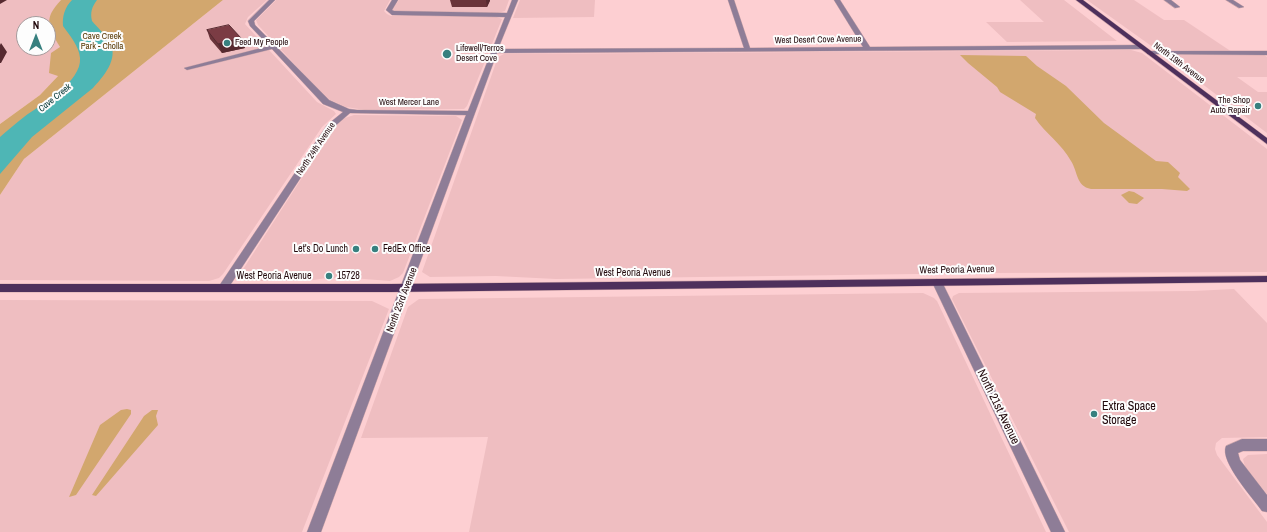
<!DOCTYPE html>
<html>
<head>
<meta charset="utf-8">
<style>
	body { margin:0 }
	#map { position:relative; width:1267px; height:532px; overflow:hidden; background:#fdcfd2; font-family:"Archivo Narrow",sans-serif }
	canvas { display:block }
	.north { position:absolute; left:16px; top:16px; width:40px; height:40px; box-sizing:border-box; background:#fdfdfd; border:1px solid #a59b9c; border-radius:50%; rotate:0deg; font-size:11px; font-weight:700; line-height:16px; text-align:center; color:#21080b }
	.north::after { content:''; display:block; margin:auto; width:14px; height:18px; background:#37807f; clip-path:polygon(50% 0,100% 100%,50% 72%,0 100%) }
</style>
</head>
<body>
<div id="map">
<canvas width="1267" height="532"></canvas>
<div class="north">N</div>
</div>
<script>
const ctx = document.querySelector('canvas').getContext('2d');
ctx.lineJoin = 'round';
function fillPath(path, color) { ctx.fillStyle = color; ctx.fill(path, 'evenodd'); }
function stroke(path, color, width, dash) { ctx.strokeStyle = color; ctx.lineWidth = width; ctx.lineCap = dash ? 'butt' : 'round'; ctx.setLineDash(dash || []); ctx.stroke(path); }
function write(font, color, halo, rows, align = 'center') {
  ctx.font = font + ' "Archivo Narrow",sans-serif'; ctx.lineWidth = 4; ctx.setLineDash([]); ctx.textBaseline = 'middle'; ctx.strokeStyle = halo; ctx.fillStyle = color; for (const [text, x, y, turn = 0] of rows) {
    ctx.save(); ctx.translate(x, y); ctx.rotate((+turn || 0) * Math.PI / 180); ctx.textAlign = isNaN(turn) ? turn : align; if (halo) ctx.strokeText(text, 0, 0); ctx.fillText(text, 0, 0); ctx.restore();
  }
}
const built = new Path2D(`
	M0 0H61L53 11 49 23V27L60 47 58 76 40 95 0 124ZM24 24H48V48H24Z
	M223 0H267L248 17 245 24 317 102 334 111 336 114 322 127 223 274 219 278 209 281 0 280V195L24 159Z
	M276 0H390L384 11 387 14 391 16H494L502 19 467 106 464 109 365 110 346 107 326 98 258 25 256 20Z
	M399 0H509L505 11 498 13 393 11 392 10Z
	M520 0H595L594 17 513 18Z
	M1020 0H1064L1117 41 1007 42 986 22H1044Z
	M1087 0H1134L1164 20H1184L1232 52 1157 50Z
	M1131 50 1142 53 1267 149V272L988 273 556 279 496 276 430 277 422 272 498 57 504 54Z
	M1263 54 1267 57V77H1237L1258 92H1267V133L1164 55Z
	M354 115 456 116 462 120 403 273 399 277 390 281 352 278H327L306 281H246L241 280 239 277 240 274 334 128 342 119Z
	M1234 289 1267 323V437L1222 438 1216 443 1215 449 1217 455 1267 522V532H1069L952 299 953 296 959 293 1194 291Z
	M923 293 934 298 937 301 1046 532H469L488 437 361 438 408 307 419 299Z
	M0 300 372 301 389 309 302 532H0Z
	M1267 454V494L1245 467 1243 459 1248 455Z`);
const green = new Path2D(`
	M61 0H223L24 159 0 195V124L40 95 58 76 49 73 51 53 60 47C48 27 43 19 61 0Z
	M960 55 1026 56 1037 66 1066 86 1104 123 1156 161 1168 162 1180 173 1178 177 1190 189 1187 191 1162 189H1091C1076 186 1078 172 1071 161 1062 144 1045 133 1035 118L1036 114 1000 92 997 87 968 63Z
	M1129 191 1134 192 1144 198 1137 204 1129 203 1121 195Z
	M127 409 131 410V414L76 495 69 497 100 425 121 410Z
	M152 410H158L156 416 158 425 96 496 92 495 144 416Z`);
const water = new Path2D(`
	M72 0H97C92 7 90 12 92 21 98 28 106 35 110 43 119 59 103 77 93 88L32 137 0 174V137C8 130 16 123 24 117 40 105 82 82 80 58 79 46 70 36 63 26 62 16 65 7 72 0Z`);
const minor = new Path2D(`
	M269 0H275L254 21 255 25 329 100 349 109 357 110 468 111 505 17 392 15 386 10 392 0H398L392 10 394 11 507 13 512 0H518L498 49 744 48 728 0H734L750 48 863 47 834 0H840L870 47 1142 45 1145 47 1142 49 497 53 321 532H307L466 115 350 113 334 127 227 290H219L218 288 219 286 327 125 343 112 323 104 272 49 187 70 184 68 269 46 250 26 248 21Z
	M1164 0H1171L1180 7 1175 8Z
	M1226 0H1233L1244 7 1239 8Z
	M1149 51H1267V55L1147 54V52Z
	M937 279 942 282 1065 532H1051L932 282Z
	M1242 439H1267V451H1243L1238 453 1240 460 1267 495V512L1262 511C1253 498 1219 461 1226 446Z`);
const major = new Path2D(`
	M1076 0H1083L1267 138V144Z
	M1267 276V282L391 292H0V284H391Z`);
const wall = new Path2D(`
	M450 0H490V1L487 7H452Z
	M207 30 241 38 245 48 222 53 210 39Z`);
const shadedWall = new Path2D(`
	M0 0H7L0 4Z
	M486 0H490L487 7Z
	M241 38 245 48 222 53 218 44Z
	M1 43 7 52 1 63H0V45Z`);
const building = new Path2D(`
	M229 25 241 38 218 44 207 30Z`);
const markers = [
	[227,43,4,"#37807f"],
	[447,54,5,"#37807f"],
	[1258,106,4,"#37807f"],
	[356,249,4,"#37807f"],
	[375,249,4,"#37807f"],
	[329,276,4,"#37807f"],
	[1094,414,4,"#37807f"]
];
const farParknames = [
	["Cave Creek",102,37],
	["Park - Cholla",102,47]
];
const farStreetnames = [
	["West Desert Cove Avenue",818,40,-1],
	["North 19th Avenue",1179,63,37],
	["West Mercer Lane",409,103],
	["North 24th Avenue",316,149,-56]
];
const farPoinames = [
	["Feed My People",235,43],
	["Lifewell/Terros",456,49],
	["Desert Cove",456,59],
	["The Shop",1250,101,"right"],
	["Auto Repair",1250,111,"right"]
];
const farWaternames = [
	["Cave Creek",55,98,-39]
];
const poiNames = [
	["Let's Do Lunch",348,249,"right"],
	["FedEx Office",383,249],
	["15728",337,276]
];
const streetNames = [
	["West Peoria Avenue",957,270,-1],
	["West Peoria Avenue",633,273],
	["West Peoria Avenue",274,276],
	["North 23rd Avenue",402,300,-69]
];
const nearStreetnames = [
	["North 21st Avenue",998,407,64]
];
const nearPoinames = [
	["Extra Space",1102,407],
	["Storage",1102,421]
];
fillPath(built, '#efbec1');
fillPath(green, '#d2a76e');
fillPath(water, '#4eb6b5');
stroke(minor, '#d5abae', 1);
stroke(major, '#d5abae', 1);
fillPath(minor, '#8e7d97');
fillPath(major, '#4e305c');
fillPath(wall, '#6a343a');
fillPath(shadedWall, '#562a30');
fillPath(building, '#7b3c44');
stroke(building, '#562a30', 1);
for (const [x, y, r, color] of markers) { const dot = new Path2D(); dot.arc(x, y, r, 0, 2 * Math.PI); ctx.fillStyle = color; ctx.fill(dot); stroke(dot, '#fdfdfd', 1.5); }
write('9px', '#573804', '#fdfdfd', farParknames);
write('9px', '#21080b', '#fdfdfd', farStreetnames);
write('9px', '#21080b', '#fdfdfd', farPoinames, 'left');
write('italic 9px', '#003433', '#fdfdfd', farWaternames);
write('10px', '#21080b', '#fdfdfd', poiNames, 'left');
write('10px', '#21080b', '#fdfdfd', streetNames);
write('12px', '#21080b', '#fdfdfd', nearStreetnames);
write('12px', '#21080b', '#fdfdfd', nearPoinames, 'left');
</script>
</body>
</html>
